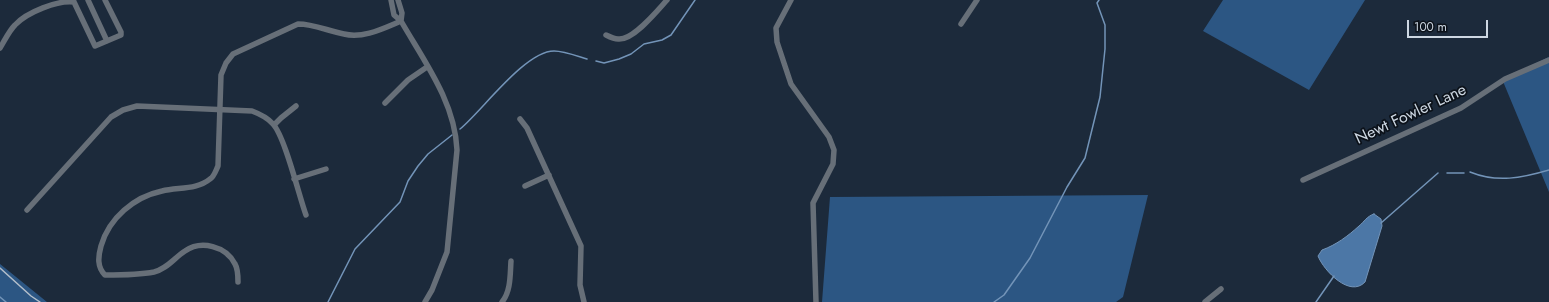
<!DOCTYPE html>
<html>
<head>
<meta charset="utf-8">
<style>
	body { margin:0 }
	#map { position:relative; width:1549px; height:302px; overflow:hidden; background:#1c2a3b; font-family:Jost,sans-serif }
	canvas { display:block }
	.scale { position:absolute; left:1407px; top:20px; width:81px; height:18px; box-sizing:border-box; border:2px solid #cdd7e2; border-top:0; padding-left:5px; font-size:12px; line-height:14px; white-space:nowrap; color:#cdd7e2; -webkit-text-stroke:3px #0c121a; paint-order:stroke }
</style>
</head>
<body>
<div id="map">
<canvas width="1549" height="302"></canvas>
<div class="scale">100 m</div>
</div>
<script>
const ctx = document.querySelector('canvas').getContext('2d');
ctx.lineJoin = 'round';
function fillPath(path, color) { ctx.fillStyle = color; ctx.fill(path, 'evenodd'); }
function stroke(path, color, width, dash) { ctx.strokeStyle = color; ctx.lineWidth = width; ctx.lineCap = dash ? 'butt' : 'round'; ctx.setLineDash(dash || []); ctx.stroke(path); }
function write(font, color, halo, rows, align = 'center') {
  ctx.font = font + ' Jost,sans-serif'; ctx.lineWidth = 3.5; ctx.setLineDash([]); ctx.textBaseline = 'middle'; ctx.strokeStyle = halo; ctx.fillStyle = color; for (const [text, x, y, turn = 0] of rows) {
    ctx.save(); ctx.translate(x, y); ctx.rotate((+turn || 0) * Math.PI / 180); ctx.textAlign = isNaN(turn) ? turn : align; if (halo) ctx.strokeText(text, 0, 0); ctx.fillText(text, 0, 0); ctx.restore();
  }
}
const forest = new Path2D(`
	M1223 0H1365L1309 90 1203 31Z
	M1549 57V192L1502 79Z
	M1148 195 1123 297 1116 302H822L830 197Z
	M0 264 47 302H0Z`);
const water = new Path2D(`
	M1374 214 1381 219 1382 226 1365 282C1350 298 1324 271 1318 256L1322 250C1336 245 1348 236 1359 226 1364 222 1367 216 1374 214Z`);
const stream = new Path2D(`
	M596 61 604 63 619 59 631 54 644 44 662 40 671 35 695 0
	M460 129C482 111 525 51 554 51 564 51 577 56 587 59
	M1470 172C1497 183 1522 178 1549 170
	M1447 173H1464
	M1381 223 1438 173
	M0 297 6 302
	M328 302 355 249 400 202 408 181 418 166 428 154 452 135
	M994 302 1004 295 1030 258 1067 187 1085 158 1100 97 1105 49V25L1097 3 1099 0
	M1316 302 1334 276`);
const minor = new Path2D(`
	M88 0 107 41
	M391 0 394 15 401 21C424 61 455 102 457 150L447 252 432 290 425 302
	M398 0 402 13 401 21
	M791 0 776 28 777 42 791 84 829 137 834 150 833 164 813 203 816 302
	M74 2 95 46 121 35V32L105 0
	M961 24 977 0
	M606 35C610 37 615 39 618 39 633 41 658 10 667 0
	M0 48C5 40 9 31 15 25 27 12 58 0 74 2
	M385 103 408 80 427 67
	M520 119 527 128 581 246 580 285 584 302
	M274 125 281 118 296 106
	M294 179 326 169
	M1303 180 1461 108 1505 79 1549 60
	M525 186 549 175
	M27 210 111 117 123 110 137 106 252 111C260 114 267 117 273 124 285 137 299 196 306 215
	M238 282C238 276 238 269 235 264 226 246 201 240 185 251 174 258 167 269 154 272 139 275 120 275 105 275 97 267 98 257 101 246 109 218 134 197 162 191 178 187 197 190 210 179 214 177 216 170 218 166L221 75 226 63 233 54 298 24C314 24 328 31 344 34 363 39 384 28 401 21
	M502 302C511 291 510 275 511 261
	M1205 302 1221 289`);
const rail = new Path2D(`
	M0 268 31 296 40 302`);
const streetNames = [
	["Newt Fowler Lane",1411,115,-25]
];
fillPath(forest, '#2c5683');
fillPath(water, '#4c77a6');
stroke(water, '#7394b8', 1);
stroke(stream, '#7394b8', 1.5);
stroke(minor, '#676f78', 5.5);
stroke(rail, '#b3beca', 1.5);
write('16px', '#cdd7e2', '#0c121a', streetNames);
</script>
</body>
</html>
